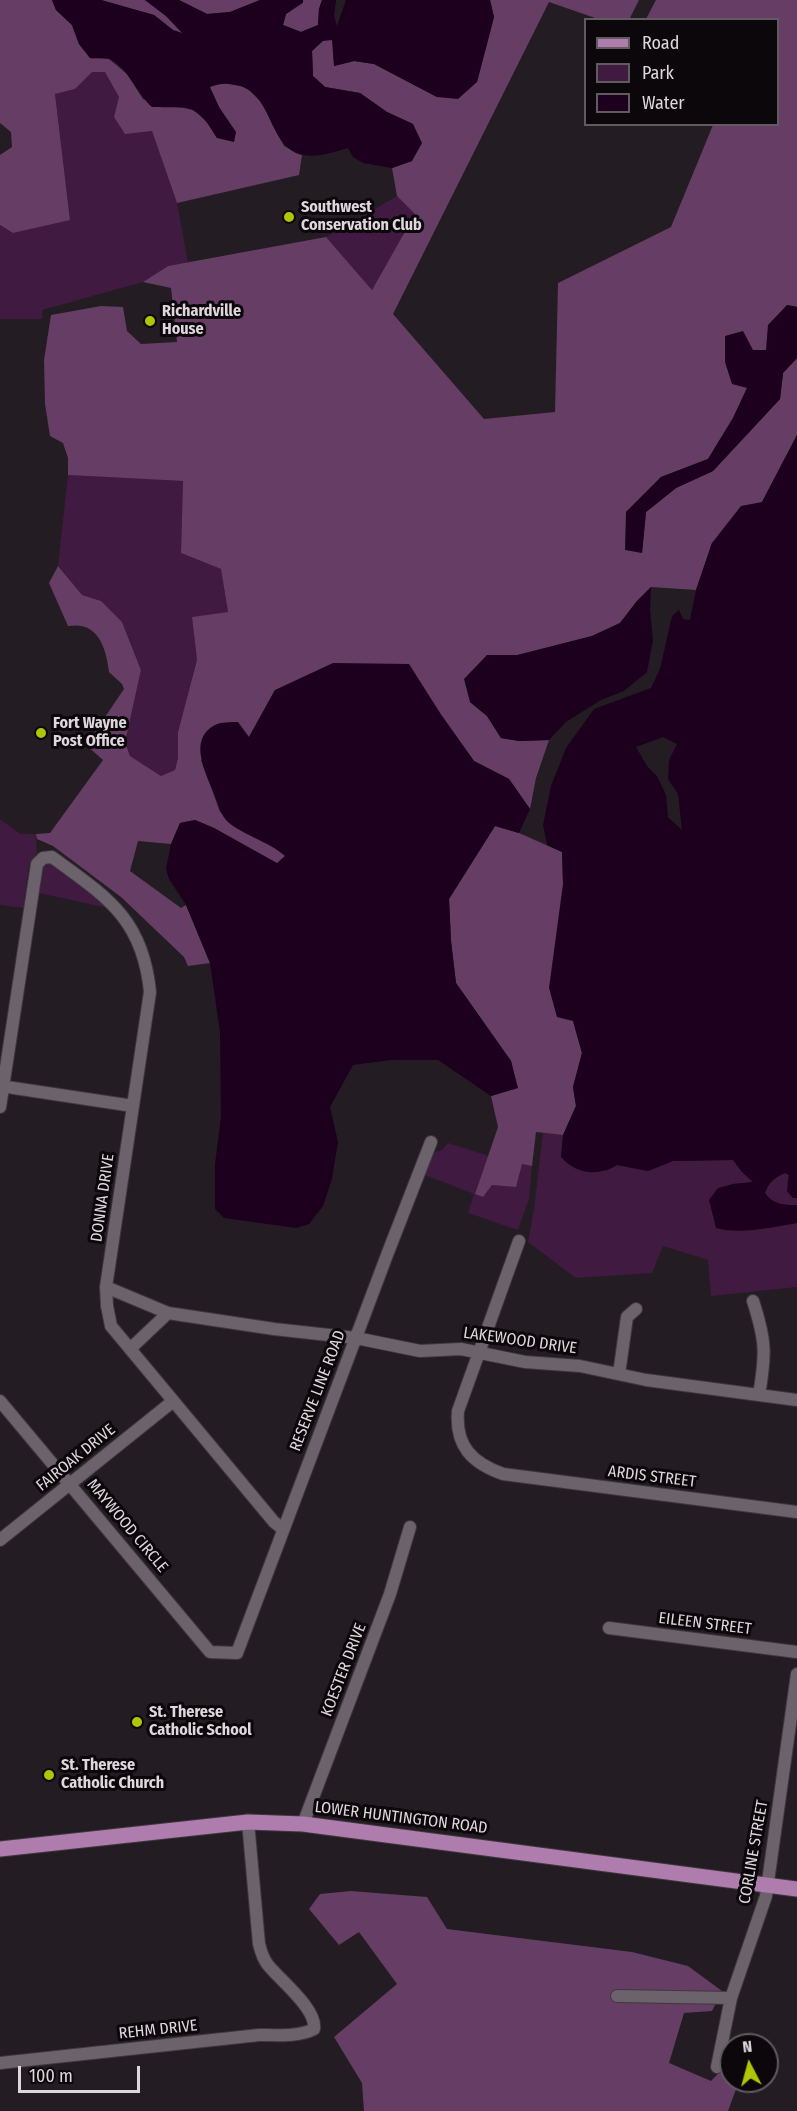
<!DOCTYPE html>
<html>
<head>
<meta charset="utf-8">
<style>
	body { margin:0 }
	#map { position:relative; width:797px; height:2111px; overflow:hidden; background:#241c23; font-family:"Fira Sans Condensed",sans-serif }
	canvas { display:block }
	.legend { position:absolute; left:584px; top:18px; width:195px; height:108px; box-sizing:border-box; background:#0b070b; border:2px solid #5f5b5f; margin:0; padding:8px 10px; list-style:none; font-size:18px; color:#ded8dd }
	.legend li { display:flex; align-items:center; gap:12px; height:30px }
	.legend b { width:30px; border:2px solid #5f5b5f }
	.north { position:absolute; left:719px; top:2033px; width:60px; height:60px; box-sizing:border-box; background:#0b070b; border:2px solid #5f5b5f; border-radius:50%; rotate:354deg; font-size:16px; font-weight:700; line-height:24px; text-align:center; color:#ded8dd }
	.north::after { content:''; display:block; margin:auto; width:21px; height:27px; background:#b0c503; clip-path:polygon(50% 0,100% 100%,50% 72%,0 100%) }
	.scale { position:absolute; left:18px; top:2066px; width:122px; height:27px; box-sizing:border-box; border:3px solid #ded8dd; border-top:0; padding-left:8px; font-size:18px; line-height:21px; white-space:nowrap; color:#ded8dd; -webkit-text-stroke:4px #0b070b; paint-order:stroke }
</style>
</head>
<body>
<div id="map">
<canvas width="797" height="2111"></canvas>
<ul class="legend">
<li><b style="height:8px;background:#af7cae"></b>Road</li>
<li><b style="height:16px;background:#401a40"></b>Park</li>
<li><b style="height:16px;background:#1c001d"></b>Water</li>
</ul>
<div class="north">N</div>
<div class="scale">100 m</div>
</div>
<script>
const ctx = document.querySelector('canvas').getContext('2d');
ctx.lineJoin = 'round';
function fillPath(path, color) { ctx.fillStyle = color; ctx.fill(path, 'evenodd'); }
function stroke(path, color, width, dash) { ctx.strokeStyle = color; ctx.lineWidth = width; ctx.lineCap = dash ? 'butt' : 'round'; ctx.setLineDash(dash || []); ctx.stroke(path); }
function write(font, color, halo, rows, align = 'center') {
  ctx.font = font + ' "Fira Sans Condensed",sans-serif'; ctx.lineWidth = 6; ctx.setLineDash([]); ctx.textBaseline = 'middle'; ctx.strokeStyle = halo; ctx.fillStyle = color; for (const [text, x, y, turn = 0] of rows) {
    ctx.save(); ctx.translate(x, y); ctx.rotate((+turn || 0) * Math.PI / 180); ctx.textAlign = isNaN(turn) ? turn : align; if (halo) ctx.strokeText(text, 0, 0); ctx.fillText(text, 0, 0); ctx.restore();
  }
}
const green = new Path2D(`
	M92 72H106L119 97 114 117 152 131 177 203 188 263 168 266 143 282 42 310V319H0V225L13 233 70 219 55 94 75 89Z
	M397 196 416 214 372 290 326 237Z
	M68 475 183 481 181 553 221 569 228 613 192 617 197 660 178 732V758L175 770 161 776 130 756 125 742 141 669 122 622 101 601 82 595 58 566Z
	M0 819 20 834H36L37 853 29 866 23 908 0 905Z
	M52 863 106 904 108 908 39 893C40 881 38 864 52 863Z
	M543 1133 563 1135 561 1157 607 1171 617 1165 648 1171 673 1161 733 1160 742 1172 753 1182 733 1184 723 1230 761 1229 797 1223V1287L711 1296 708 1260 663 1246 652 1273 576 1278 528 1242 534 1209Z
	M448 1143 489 1156 475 1194 483 1197 492 1185 522 1163 532 1166 529 1199 518 1230 468 1213 474 1194 425 1175 433 1153 442 1150Z
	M785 1173 789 1175 787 1182 793 1198H797V1205C784 1205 773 1205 765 1193 768 1183 775 1177 785 1173Z`);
const forest = new Path2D(`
	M0 0H52L56 10 72 25 79 44 90 58 109 59 127 74 143 99 172 107H190L207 122 217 138 219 107 209 87 223 83 246 87 263 104 284 146 302 155 299 175 177 203 152 131 125 134 114 117 119 97 105 72H92L75 89 55 94 70 220 13 233 0 225V155L12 147 11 132 0 123Z
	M101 0H145L166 16 184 34 173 30 154 15Z
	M179 0H260L230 12 207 14Z
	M303 0H322L319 9 318 25 301 32 283 25 286 14 303 3Z
	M490 0H639L629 20 598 19 549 2 393 314 484 419 555 412 558 283 671 227 713 125 778 124V20L646 19 656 0H797V307L787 305 766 350H753L747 388 733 418 708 459 661 477 626 512 642 553 646 512 676 488 713 471 780 399 783 373 797 358V435L762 502 712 543 696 590 651 587 637 601 620 623 592 636 517 655H488L470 702 487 716 501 738 519 741 549 740 536 778 530 809 509 779 474 761 442 716 275 690 249 737 201 760 220 812 286 855 277 864 214 828 195 820 180 823 171 844 138 841 130 871 181 908 186 905 210 963 188 966 184 957 121 897 53 846 37 839 36 834 50 833 103 760 86 745 124 689 122 684 109 672C106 647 98 621 68 626L49 583 58 566 82 595 101 601 122 622 141 670 125 742 130 756 161 776 175 770 178 758V732L197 660 192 617 228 612 221 569 181 553 183 481 68 475V458L63 443 50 436 45 404 44 360 51 315 101 306 123 307 127 331 141 344 177 342 171 288 143 282 168 266 326 237 372 290 415 214 397 196 392 168 412 161 413 124 387 112 360 93 325 87 313 76 312 51 323 40 333 39 334 66 354 61 374 64 437 97 477 82 494 17Z
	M495 826 519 833 562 852 563 884 573 1021 582 1053 573 1087 576 1106 563 1135 536 1132 532 1166 522 1164 516 1187 492 1185 483 1197 475 1194 498 1127 491 1096 517 1088 511 1061 456 983 451 941 449 899Z
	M351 1891 427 1897 447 1929 632 1952 688 1966 722 1991 712 2011 684 2013 669 2063 711 2081 731 2060V2081H739L728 2111H364L362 2083 334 2037 397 1984 359 1932 339 1945 309 1909 320 1894Z`);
const water = new Path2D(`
	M52 0H101L154 15 173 30 182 33 166 16 145 0H179L207 14 230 12 260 0H303V2L286 14 283 25 301 32 318 25 319 9 322 0H336L334 16 337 26 346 0H490L494 17 477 82 458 99 437 97 374 64 354 61 334 66 332 40 323 41 312 51 313 76 325 87 360 93 387 112 413 124 422 143 412 161 392 168 363 163 353 157 348 148C334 152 318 158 303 155 267 148 274 92 236 85 226 83 220 83 210 87L219 107 236 132 234 142 217 138C196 102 190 108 152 107 137 94 128 67 109 59 104 57 95 59 90 58L79 44 72 25 56 10Z
	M787 305 797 307V358L783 373 780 399 713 471 676 488 646 512 642 553 625 550 626 512 661 477 708 459 733 418 747 388 732 384 725 362V336L743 331 753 350H766L768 325Z
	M797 435V1198H793L787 1191 789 1175 785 1173C775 1177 768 1183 765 1193 773 1205 784 1205 797 1205V1223C772 1227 741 1235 716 1228L709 1200 718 1188 733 1184 753 1182 742 1172 733 1160 673 1161 648 1171 617 1165C597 1177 576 1174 561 1157L563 1135 576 1106 573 1087 582 1053 573 1021 557 1017 549 988 563 884 562 852 547 845 543 825 551 786 566 748 594 709 651 688 660 669 672 616 679 610 683 619 690 620 696 590 712 543 741 506 762 502ZM663 737 677 744 669 760 668 779 678 794 682 830 668 817 666 795 657 776 647 766 636 747Z
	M651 587 650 610 653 640 647 672 624 691 601 700 566 722 549 740 519 741 501 738 487 716 470 702 464 679 487 655H518L592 636 620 623 637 601Z
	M333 663 409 664 442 716 474 761 509 779 530 809 519 833 495 826 449 899 451 941 456 983 511 1061 518 1088 491 1096 438 1060H391L353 1065 330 1107 338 1142 332 1179 323 1206 309 1224 296 1228 224 1218 215 1209V1164L221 1117 220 1032 210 963 186 905 169 879 166 869 171 844 180 823 195 820 214 828 277 863 285 856C270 842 238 833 226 820 219 812 218 801 213 791 205 771 188 739 215 725 220 722 231 722 238 722L249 737 275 690Z`);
const minor = new Path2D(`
	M0 1086 133 1106
	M0 1107 37 864 43 858 52 857C107 897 143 919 150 992L106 1287 107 1306 111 1326 274 1522 283 1529
	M519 1241 458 1411C455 1446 472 1463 503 1474L797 1512
	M106 1287 168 1313 274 1329 356 1338 420 1351 461 1349 525 1362 580 1366 646 1380 797 1400
	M753 1301C766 1341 766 1354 759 1395
	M130 1349 168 1313
	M619 1374 627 1317 636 1309
	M0 1401 210 1652 237 1653 387 1255 431 1142
	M0 1540 172 1402
	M609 1628 797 1652
	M303 1824 390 1594 410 1527
	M617 1996 731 1998
	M0 2063 259 2035C276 2035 299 2037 314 2029 317 2009 281 1981 268 1965 263 1959 261 1952 259 1944L248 1822
	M717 2067 731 1998 766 1896 797 1674`);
const major = new Path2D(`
	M0 1849 248 1822 303 1824 797 1889`);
const markers = [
	[289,217,6,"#b0c503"],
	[150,321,6,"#b0c503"],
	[41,733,6,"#b0c503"],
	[137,1722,6,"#b0c503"],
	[49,1775,6,"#b0c503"]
];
const poiNames = [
	["Southwest",301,208],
	["Conservation Club",301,226],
	["Richardville",162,312],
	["House",162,330],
	["Fort Wayne",53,724],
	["Post Office",53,742],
	["St. Therese",149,1713],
	["Catholic School",149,1731],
	["St. Therese",61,1766],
	["Catholic Church",61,1784]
];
const streetNames = [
	["DONNA DRIVE",103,1198,-82],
	["LAKEWOOD DRIVE",520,1341,8],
	["RESERVE LINE ROAD",318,1391,-69],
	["FAIROAK DRIVE",76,1458,-39],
	["ARDIS STREET",652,1477,7],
	["MAYWOOD CIRCLE",127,1526,50],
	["EILEEN STREET",705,1624,7],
	["KOESTER DRIVE",344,1670,-69],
	["LOWER HUNTINGTON ROAD",401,1818,7],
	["CORLINE STREET",754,1852,-80],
	["REHM DRIVE",158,2030,-6]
];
fillPath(green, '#401a40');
fillPath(forest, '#653d65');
fillPath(water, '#1c001d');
stroke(minor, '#3f383f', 14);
stroke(major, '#3f383f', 17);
stroke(minor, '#6c626c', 12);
stroke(major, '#af7cae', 15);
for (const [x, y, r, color] of markers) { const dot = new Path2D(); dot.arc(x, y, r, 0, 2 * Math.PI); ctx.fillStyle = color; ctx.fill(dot); stroke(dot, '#0b070b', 2); }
write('bold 16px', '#ded8dd', '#0b070b', poiNames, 'left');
write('16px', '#ded8dd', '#0b070b', streetNames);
</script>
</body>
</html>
